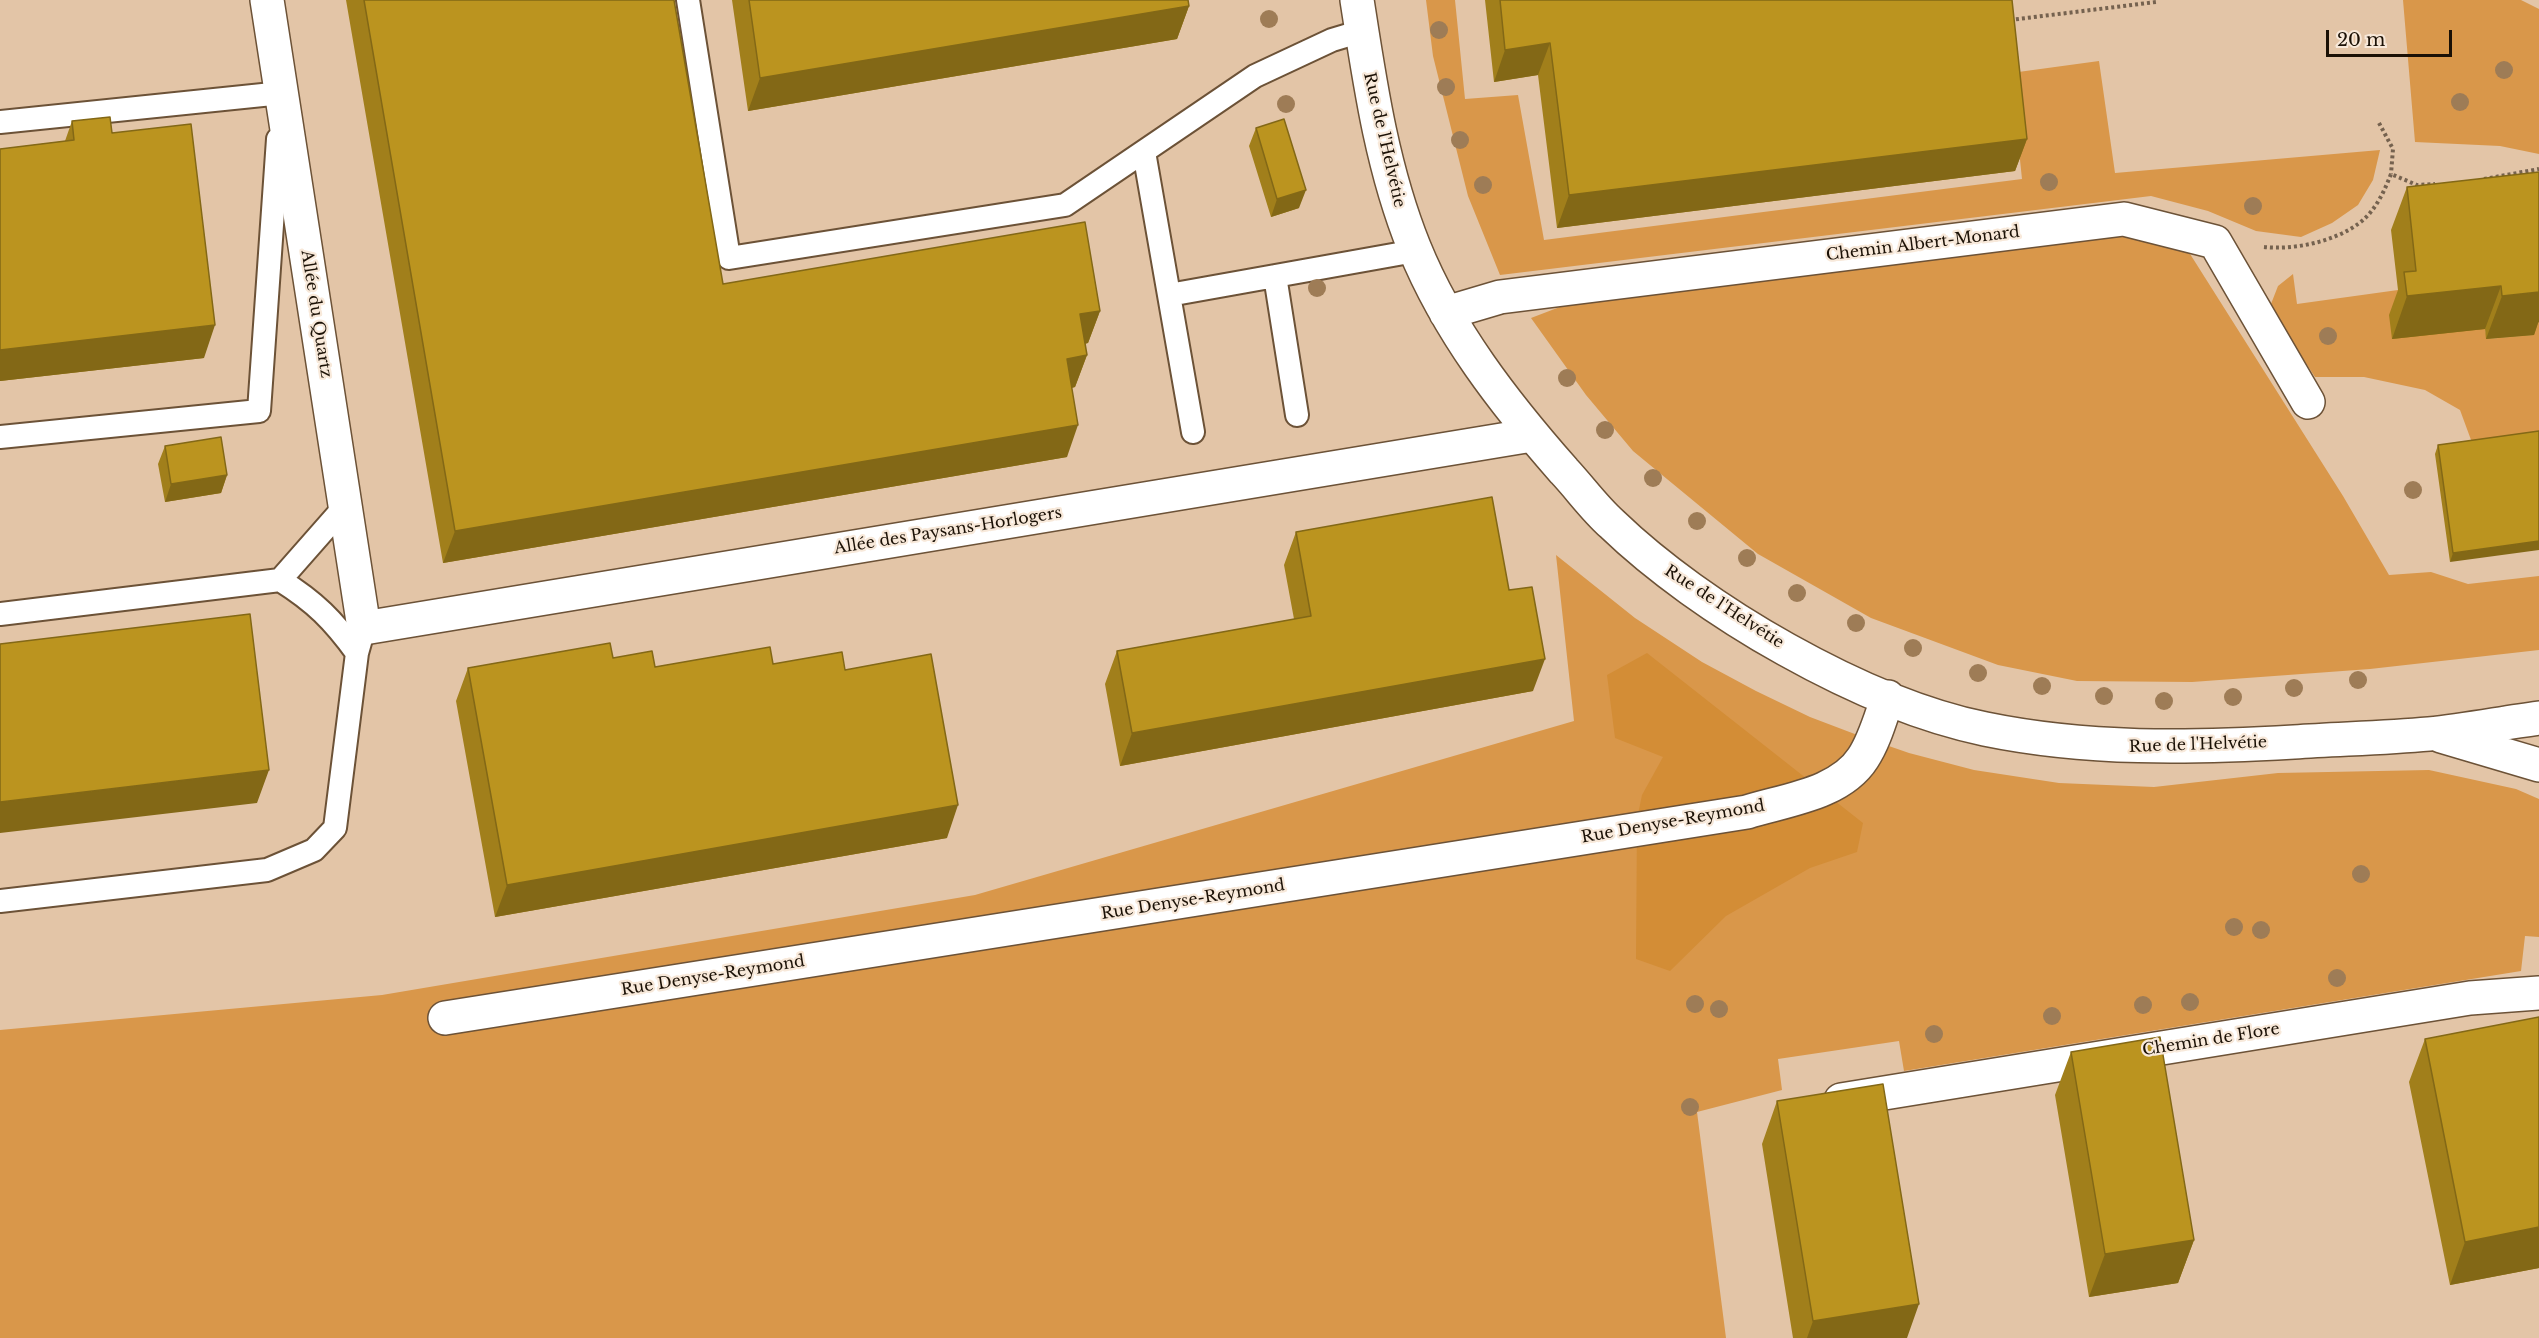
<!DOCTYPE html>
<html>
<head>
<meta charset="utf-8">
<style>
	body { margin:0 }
	#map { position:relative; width:2539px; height:1338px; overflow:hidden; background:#e3c5a7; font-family:"Libre Baskerville",serif }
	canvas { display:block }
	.scale { position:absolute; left:2326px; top:30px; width:126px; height:27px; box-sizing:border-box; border:3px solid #1b1106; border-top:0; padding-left:8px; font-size:18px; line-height:21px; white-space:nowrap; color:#1b1106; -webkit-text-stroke:4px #f8e9da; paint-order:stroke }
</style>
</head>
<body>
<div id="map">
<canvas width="2539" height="1338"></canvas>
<div class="scale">20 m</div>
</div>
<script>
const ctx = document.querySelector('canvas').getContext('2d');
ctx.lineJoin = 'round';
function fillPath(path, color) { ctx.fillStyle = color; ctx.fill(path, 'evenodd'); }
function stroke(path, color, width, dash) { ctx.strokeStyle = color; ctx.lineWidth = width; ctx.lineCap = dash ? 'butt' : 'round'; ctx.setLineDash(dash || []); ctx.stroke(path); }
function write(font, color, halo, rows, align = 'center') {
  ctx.font = font + ' "Libre Baskerville",serif'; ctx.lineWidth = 4.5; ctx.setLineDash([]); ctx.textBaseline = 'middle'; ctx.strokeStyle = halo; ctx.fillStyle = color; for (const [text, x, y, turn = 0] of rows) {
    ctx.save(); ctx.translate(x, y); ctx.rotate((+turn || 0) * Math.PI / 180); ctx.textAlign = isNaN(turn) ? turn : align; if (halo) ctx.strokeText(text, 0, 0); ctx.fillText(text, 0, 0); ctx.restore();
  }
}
const green = new Path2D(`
	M1426 0H1455L1465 99 1518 95 1544 240 2022 179 2011 73 2099 61 2115 173 2380 150 2373 180 2358 205 2332 223 2301 237 2256 231 2208 211 2151 196 1500 275 1468 196 1433 56Z
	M2403 0H2521L2539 9V154L2500 146 2415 142Z
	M2116 229 2185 246 2343 496 2389 575 2431 572 2468 584 2539 576V650L2370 669 2192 682 2077 681 1998 665 1871 618 1758 554 1633 451 1586 395 1531 318 1565 305Z
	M2293 274 2297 304 2398 290 2401 315 2485 329 2487 339 2533 335 2532 323 2539 322V439L2474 448 2460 410 2425 390 2364 377H2315L2282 327 2271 304 2278 286Z
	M1556 555 1635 618 1702 662 1756 691 1810 717 1860 736 1909 753 1974 770 2059 783 2154 787 2278 773 2429 770 2516 789 2539 799V937L2525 936 2521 971 1904 1071 1899 1041 1778 1059 1782 1090 1697 1112 1726 1338H0V1030L382 995 975 895 1574 721Z`);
const forest = new Path2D(`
	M1647 653 1863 823 1857 852 1810 868 1726 916 1670 971 1636 959 1637 819 1642 795 1663 757 1615 738 1607 675Z`);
const path = new Path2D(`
	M2010 20 2156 2
	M2379 123 2393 149 2391 174
	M2484 179 2539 169
	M2264 247C2294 250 2333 242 2358 224 2375 212 2384 192 2391 174L2417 185 2435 184`);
const service = new Path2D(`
	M688 0 729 258 1065 205 1255 76 1332 40 1362 31
	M0 122 282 93 281 106
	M1144 152 1169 295 1415 251
	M1275 276 1297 415
	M1169 295 1193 432
	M0 437 259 411 278 139
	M280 580C315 602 333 620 357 653
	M0 614 280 580 346 505
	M0 901 267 870 314 850 335 828 357 653 364 628`);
const minor = new Path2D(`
	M267 0 364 628 1532 435
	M1357 0C1370 84 1382 168 1414 247 1448 331 1505 404 1564 471 1580 488 1594 508 1612 524 1701 610 1863 704 1985 729 2087 750 2190 748 2294 742 2339 739 2384 738 2429 734 2466 730 2502 723 2539 718
	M1446 313 1500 297 2124 219 2215 242 2308 402
	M2441 736 2539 765
	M445 1018 1747 812C1785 800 1840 794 1863 758 1875 740 1881 716 1888 697
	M1841 1100 2470 998 2539 993`);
const trees = [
	[1269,19],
	[1439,30],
	[2504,70],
	[1446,87],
	[2460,102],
	[1286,104],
	[1460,140],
	[2049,182],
	[1483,185],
	[2253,206],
	[1317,288],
	[2328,336],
	[1567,378],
	[1605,430],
	[1653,478],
	[2413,490],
	[1697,521],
	[1747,558],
	[1797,593],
	[1856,623],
	[1913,648],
	[1978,673],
	[2358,680],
	[2042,686],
	[2294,688],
	[2104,696],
	[2233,697],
	[2164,701],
	[2361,874],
	[2234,927],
	[2261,930],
	[2337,978],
	[2190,1002],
	[1695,1004],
	[2143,1005],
	[1719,1009],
	[2052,1016],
	[1934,1034],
	[1690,1107]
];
const wall = new Path2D(`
	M346 0H674L723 284 1100 311 1088 343 1085 344 1087 355 1075 387 1072 388 1067 457 443 563Z
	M732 0H1188L1189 6 1177 39 748 111Z
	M1485 0H2012L2027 139 2015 171 1557 228 1538 75 1494 82Z
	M72 121 112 133 204 358 0 381V149L65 141Z
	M1256 128 1299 208 1271 217 1249 146Z
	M2407 187 2538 323 2534 335 2486 339 2485 329 2392 339 2389 315 2398 290 2391 230Z
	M2539 431 2450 562 2435 454 2438 445Z
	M165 446 227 475 221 493 165 502 158 464Z
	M1296 532 1509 590 1533 691 1120 766 1105 684 1117 651 1294 619 1284 565Z
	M613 658 655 667 773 664 845 670 947 838 495 917 456 701 468 668Z
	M2425 1039 2539 1268 2450 1285 2409 1082Z
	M2071 1052 2194 1240 2178 1283 2089 1297 2055 1095Z
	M1777 1101 1907 1338H1793L1762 1144Z`);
const shadedWall = new Path2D(`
	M1189 6 1177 39 748 111 760 78Z
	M1550 43 1538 75 1494 82 1505 50Z
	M2027 139 2015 171 1557 228 1569 195Z
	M1306 190 1299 208 1271 217 1277 199Z
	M2501 286 2485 329 2392 339 2407 296Z
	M2539 292V322L2538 323 2534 335 2486 339 2502 296Z
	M1100 311 1088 343 1068 346 1080 314Z
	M215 325 204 358 0 381V350Z
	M1087 355 1075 387 1055 391 1067 359Z
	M1078 425 1067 457 443 563 455 531Z
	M227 475 221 493 165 502 171 484Z
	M2539 541V550L2450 562 2453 553Z
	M1545 659 1533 691 1120 766 1132 733Z
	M269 770 257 803 0 833V802Z
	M958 805 947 838 495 917 507 885Z
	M2539 1227V1268L2450 1285 2465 1242Z
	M2194 1240 2178 1283 2089 1297 2105 1254Z
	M1919 1304 1907 1338H1807L1813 1321Z`);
const building = new Path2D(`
	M364 0H674L723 284 1085 222 1100 311 1080 314 1087 355 1067 359 1078 425 455 531Z
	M749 0H1188L1189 6 760 78Z
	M1500 0H2012L2027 139 1569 195 1550 43 1505 50Z
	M110 117 112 133 191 124 215 325 0 350V149L74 140 72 121Z
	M1284 119 1306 190 1277 199 1256 128Z
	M2539 172V292L2502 296 2501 286 2407 296 2404 272 2416 271 2407 187Z
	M2539 431V541L2453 553 2438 445Z
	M221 437 227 475 171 484 165 446Z
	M1492 497 1509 590 1532 587 1545 659 1132 733 1117 651 1311 616 1296 532Z
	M250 614 269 770 0 802V644Z
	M610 643 613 658 652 651 655 667 770 647 773 664 842 652 845 670 931 654 958 805 507 885 468 668Z
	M2539 1017V1227L2465 1242 2425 1039Z
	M2160 1037 2194 1240 2105 1254 2071 1052Z
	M1883 1084 1919 1304 1813 1321 1777 1101Z`);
const streetNames = [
	["Rue de l'Helvétie",1384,140,77],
	["Chemin Albert-Monard",1923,244,-7],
	["Allée du Quartz",316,314,81],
	["Allée des Paysans-Horlogers",948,531,-9],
	["Rue de l'Helvétie",1724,607,33],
	["Rue de l'Helvétie",2198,745,-2],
	["Rue Denyse-Reymond",1673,822,-10],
	["Rue Denyse-Reymond",1193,900,-9],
	["Rue Denyse-Reymond",713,976,-9],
	["Chemin de Flore",2211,1040,-9]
];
fillPath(green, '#d9974a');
fillPath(forest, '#d38d36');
stroke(service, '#6c5237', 26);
stroke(minor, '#6c5237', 36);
stroke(path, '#75624f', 4, [3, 3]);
stroke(service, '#fff', 22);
stroke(minor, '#fff', 33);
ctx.fillStyle = '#9e7c56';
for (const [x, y] of trees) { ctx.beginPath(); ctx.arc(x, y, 9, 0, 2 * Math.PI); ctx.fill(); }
fillPath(wall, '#a17f1b');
fillPath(shadedWall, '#836816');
fillPath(building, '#bb941f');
stroke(building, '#836816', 1.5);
write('16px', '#1b1106', '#f8e9da', streetNames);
</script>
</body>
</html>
